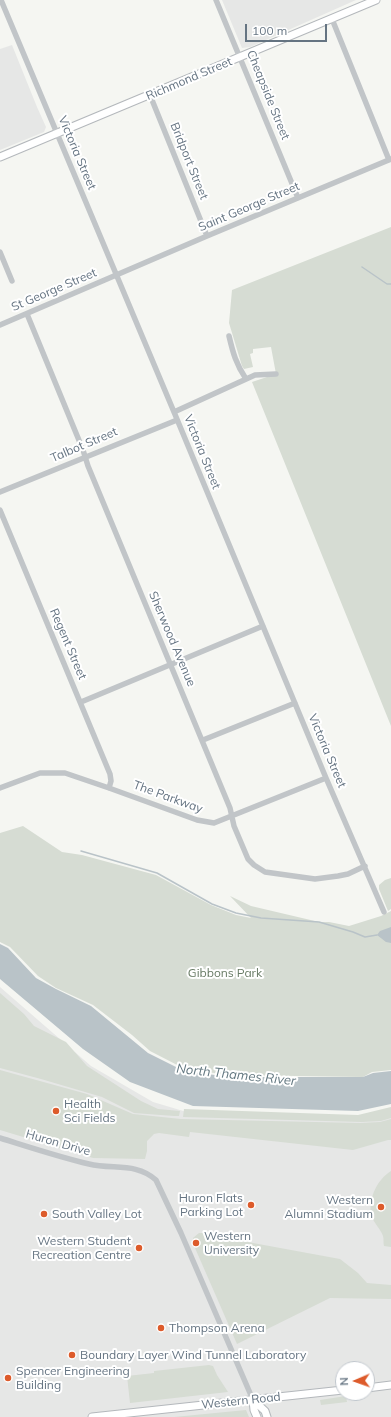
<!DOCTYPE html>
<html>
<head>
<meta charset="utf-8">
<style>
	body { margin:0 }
	#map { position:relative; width:391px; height:1417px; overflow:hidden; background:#f5f6f2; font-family:Mulish,sans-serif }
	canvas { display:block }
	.north { position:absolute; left:335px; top:1361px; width:40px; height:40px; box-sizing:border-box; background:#fff; border:1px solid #c1c7cd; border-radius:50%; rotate:268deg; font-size:11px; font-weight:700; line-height:16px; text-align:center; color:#657482 }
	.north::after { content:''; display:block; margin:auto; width:14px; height:18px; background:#dd5b2b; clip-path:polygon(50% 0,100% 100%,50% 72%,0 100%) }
	.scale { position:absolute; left:245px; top:24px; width:82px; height:18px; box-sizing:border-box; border:2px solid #657482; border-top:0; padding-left:5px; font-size:12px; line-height:14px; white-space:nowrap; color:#657482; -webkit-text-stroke:3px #fff; paint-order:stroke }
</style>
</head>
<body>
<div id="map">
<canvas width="391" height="1417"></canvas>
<div class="north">N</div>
<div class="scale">100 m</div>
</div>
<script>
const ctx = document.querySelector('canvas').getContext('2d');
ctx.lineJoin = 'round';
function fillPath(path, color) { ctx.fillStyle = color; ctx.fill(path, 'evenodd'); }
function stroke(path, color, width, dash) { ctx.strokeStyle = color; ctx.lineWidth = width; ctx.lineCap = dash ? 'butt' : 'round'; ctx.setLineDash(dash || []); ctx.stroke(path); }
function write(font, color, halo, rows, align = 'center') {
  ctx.font = font + ' Mulish,sans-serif'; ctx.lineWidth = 4; ctx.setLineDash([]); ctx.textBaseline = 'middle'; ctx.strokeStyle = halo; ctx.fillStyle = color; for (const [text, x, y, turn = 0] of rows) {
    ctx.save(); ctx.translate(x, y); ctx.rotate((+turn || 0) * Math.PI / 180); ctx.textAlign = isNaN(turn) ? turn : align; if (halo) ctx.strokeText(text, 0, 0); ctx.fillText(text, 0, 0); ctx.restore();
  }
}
const built = new Path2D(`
	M222 0H356L250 47 242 48Z
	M12 45 37 107 46 127 44 132 0 150V49Z
	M0 987 91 1066 153 1102 190 1113 373 1117 391 1112V1417H0ZM343 1369H367V1393H343Z`);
const green = new Path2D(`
	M391 227V726L252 382 276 374 271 347 253 349V353L250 354 253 367 244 369 242 366 229 323 232 290Z
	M23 826 62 852 82 855 156 875 211 905 236 915 251 918 230 896 251 906 319 922H329L349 926 381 916 391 911V1070L372 1072 363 1077 229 1075 185 1069 150 1051 132 1035 93 1005 56 988 38 976 10 947 0 942V833Z
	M391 878V909L388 911 379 889V885L385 880Z
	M0 993 24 1014 34 1026 66 1042 87 1066 141 1101 158 1109 180 1111 179 1116H174L134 1113 102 1097 41 1079 0 1068Z
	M0 1070 87 1094 133 1114 181 1119 360 1123 380 1122 391 1119V1140H388L353 1150 190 1132 189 1137 159 1133 154 1134 147 1141V1151L145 1159 93 1158 0 1130Z
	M391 1107V1118L381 1121 362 1122 183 1117 184 1109 358 1115Z
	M391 1171V1247L384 1246C383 1243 384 1239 383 1236 381 1229 373 1223 371 1214 369 1197 377 1180 391 1171Z
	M199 1233H209L215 1236 340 1259 358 1273 367 1283 391 1285V1299L330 1298 237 1344 195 1248 193 1238Z
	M209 1365 213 1366 217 1375 228 1392 130 1403 127 1376 154 1373V1371Z
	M346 1396 347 1402 321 1405 320 1400Z
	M246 1410 249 1417H174Z`);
const water = new Path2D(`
	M391 927V943L386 942 377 935 380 931Z
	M0 944 8 948 36 978 56 989 91 1006 148 1053 184 1071 230 1077H363L373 1073 391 1071V1104L358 1111 193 1106 130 1082 83 1049 0 979Z`);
const stream = new Path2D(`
	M362 267 387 284H391
	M81 851 157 873 212 904 236 913 261 918 319 922 353 932 365 937 377 935`);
const minor = new Path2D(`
	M1 0 174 412 326 778 384 912
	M216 0 298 198
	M332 19 389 160
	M150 95 207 236
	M0 252 12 281
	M27 314 83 450 88 466 230 808 234 826 248 859 254 865 265 872 315 879 338 876 348 874 365 866
	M0 325 207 236 391 159
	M229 336C233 353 236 364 246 379
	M174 412 255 375 276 374
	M0 492 177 420
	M0 510 110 774 111 781 109 788
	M81 702 263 626
	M203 740 295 703
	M0 788 40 773H65L109 788 197 820 214 823 326 778
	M0 1138C29 1147 59 1157 89 1164 113 1170 136 1162 156 1180L181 1233 253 1400`);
const major = new Path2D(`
	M0 157 376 0
	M367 1388 391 1385
	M253 1400 265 1411 267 1417
	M253 1400 254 1410 257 1417
	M92 1417 343 1390`);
const markers = [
	[56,1111,4,"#dd5b2b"],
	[251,1205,4,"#dd5b2b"],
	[381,1207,4,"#dd5b2b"],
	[44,1214,4,"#dd5b2b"],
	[196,1243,4,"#dd5b2b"],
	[139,1248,4,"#dd5b2b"],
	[161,1328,4,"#dd5b2b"],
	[72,1355,4,"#dd5b2b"],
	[8,1378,4,"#dd5b2b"]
];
const streetNames = [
	["Richmond Street",189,79,-23],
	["Cheapside Street",268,95,68],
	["Victoria Street",77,153,67],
	["Bridport Street",189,161,68],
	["Saint George Street",249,207,-23],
	["St George Street",54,290,-23],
	["Talbot Street",84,445,-23],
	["Victoria Street",202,452,68],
	["Sherwood Avenue",172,639,67],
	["Regent Street",68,644,67],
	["Victoria Street",327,751,67],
	["The Parkway",168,797,20],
	["Huron Drive",58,1143,16],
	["Western Road",241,1401,-6]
];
const parkNames = [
	["Gibbons Park",225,973]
];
const poiNames = [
	["Health",64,1104],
	["Sci Fields",64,1118],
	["Huron Flats",243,1198,"right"],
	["Parking Lot",243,1212,"right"],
	["Western",373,1200,"right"],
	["Alumni Stadium",373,1214,"right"],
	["South Valley Lot",52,1214],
	["Western",204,1236],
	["University",204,1250],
	["Western Student",131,1241,"right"],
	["Recreation Centre",131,1255,"right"],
	["Thompson Arena",169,1328],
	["Boundary Layer Wind Tunnel Laboratory",80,1355],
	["Spencer Engineering",16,1371],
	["Building",16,1385]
];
const waterNames = [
	["North Thames River",236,1075,6]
];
fillPath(built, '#e6e7e6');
fillPath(green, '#d6dcd3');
fillPath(water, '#b9c3c8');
stroke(stream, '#b9c3c8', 1.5);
stroke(major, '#b4b8bc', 9);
stroke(minor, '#c1c5c8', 5.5);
stroke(major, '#fff', 7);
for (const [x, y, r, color] of markers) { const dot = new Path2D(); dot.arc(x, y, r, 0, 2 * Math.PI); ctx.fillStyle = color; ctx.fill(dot); stroke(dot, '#fff', 1.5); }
write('12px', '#657482', '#fff', streetNames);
write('12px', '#677a64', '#fff', parkNames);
write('12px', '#657482', '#fff', poiNames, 'left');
write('italic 13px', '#61767f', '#fff', waterNames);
</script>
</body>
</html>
